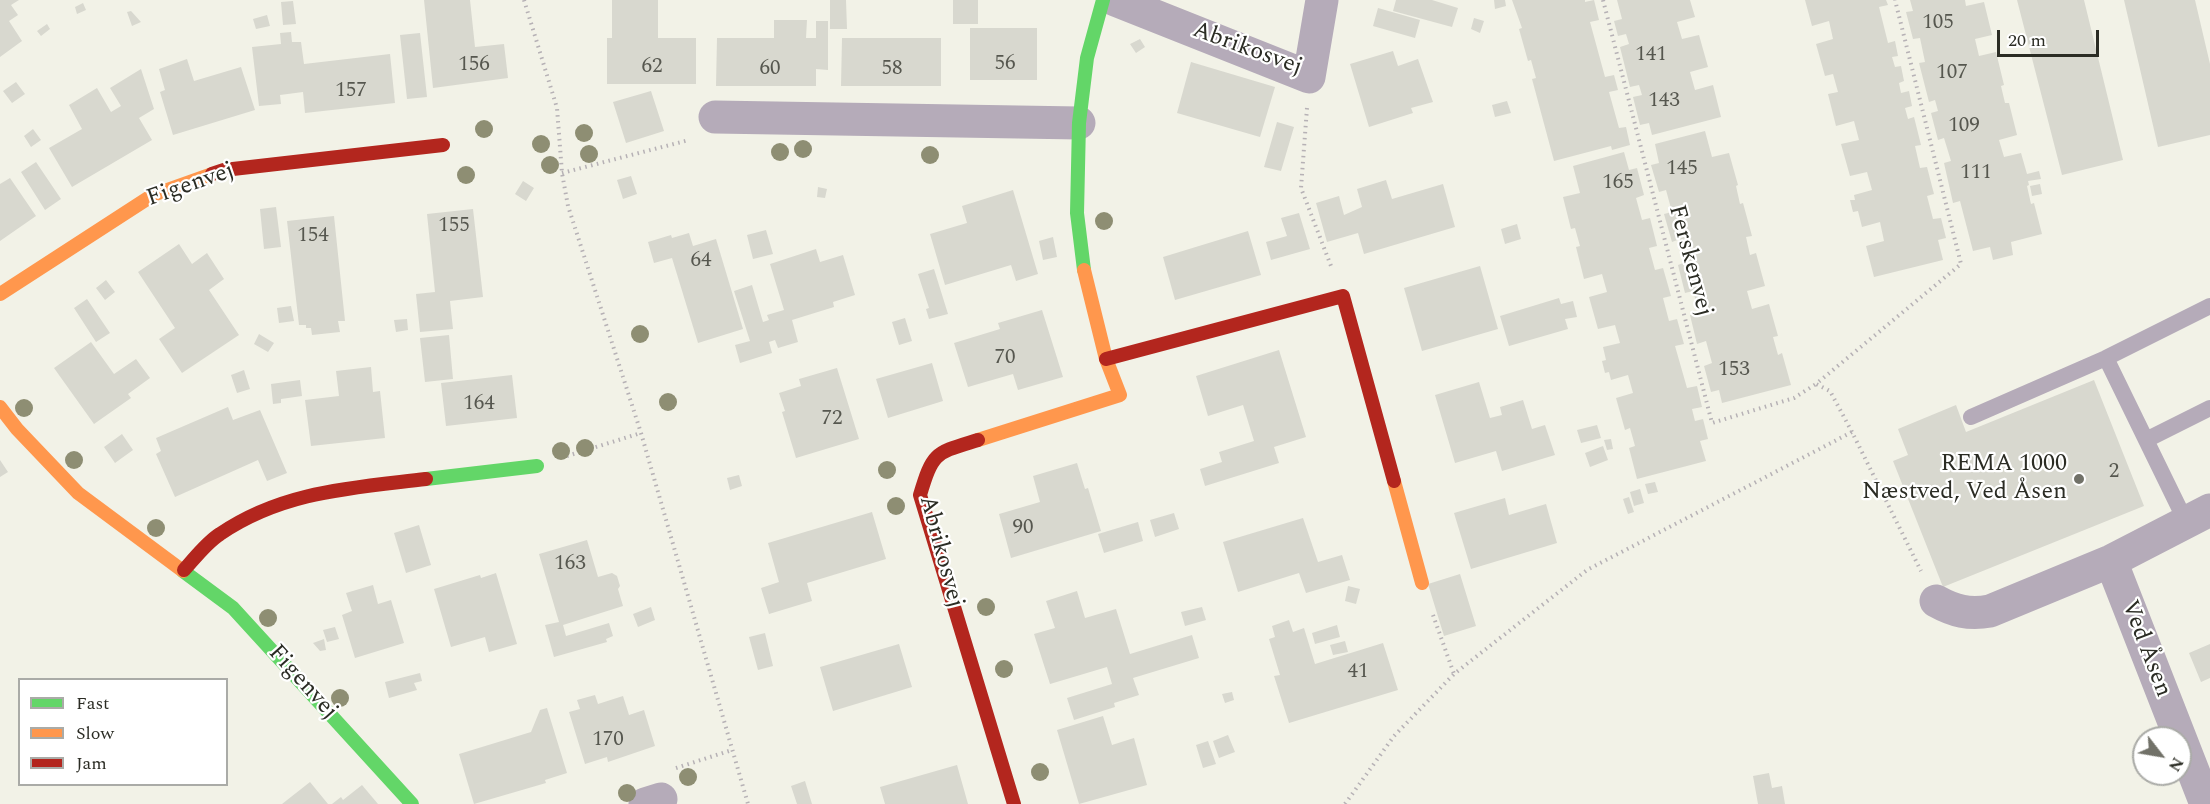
<!DOCTYPE html>
<html>
<head>
<meta charset="utf-8">
<style>
	body { margin:0 }
	#map { position:relative; width:2210px; height:804px; overflow:hidden; background:#f2f2e7; font-family:Spectral,serif }
	canvas { display:block }
	.legend { position:absolute; left:18px; top:678px; width:210px; height:108px; box-sizing:border-box; background:#fff; border:2px solid #aaaba7; margin:0; padding:8px 10px; list-style:none; font-size:18px; color:#2b2c24 }
	.legend li { display:flex; align-items:center; gap:12px; height:30px }
	.legend b { width:30px; border:2px solid #aaaba7 }
	.north { position:absolute; left:2132px; top:726px; width:60px; height:60px; box-sizing:border-box; background:#fff; border:2px solid #aaaba7; border-radius:50%; rotate:121deg; font-size:16px; font-weight:700; line-height:24px; text-align:center; color:#2b2c24 }
	.north::after { content:''; display:block; margin:auto; width:21px; height:27px; background:#717168; clip-path:polygon(50% 0,100% 100%,50% 72%,0 100%) }
	.scale { position:absolute; left:1997px; top:30px; width:102px; height:27px; box-sizing:border-box; border:3px solid #2b2c24; border-top:0; padding-left:8px; font-size:18px; line-height:21px; white-space:nowrap; color:#2b2c24; -webkit-text-stroke:4px #fff; paint-order:stroke }
</style>
</head>
<body>
<div id="map">
<canvas width="2210" height="804"></canvas>
<ul class="legend">
<li><b style="height:8px;background:#63d668"></b>Fast</li>
<li><b style="height:8px;background:#ff974d"></b>Slow</li>
<li><b style="height:8px;background:#b3261e"></b>Jam</li>
</ul>
<div class="north">N</div>
<div class="scale">20 m</div>
</div>
<script>
const ctx = document.querySelector('canvas').getContext('2d');
ctx.lineJoin = 'round';
function fillPath(path, color) { ctx.fillStyle = color; ctx.fill(path, 'evenodd'); }
function stroke(path, color, width, dash) { ctx.strokeStyle = color; ctx.lineWidth = width; ctx.lineCap = dash ? 'butt' : 'round'; ctx.setLineDash(dash || []); ctx.stroke(path); }
function write(font, color, halo, rows, align = 'center') {
  ctx.font = font + ' Spectral,serif'; ctx.lineWidth = 4.5; ctx.setLineDash([]); ctx.textBaseline = 'middle'; ctx.strokeStyle = halo; ctx.fillStyle = color; for (const [text, x, y, turn = 0] of rows) {
    ctx.save(); ctx.translate(x, y); ctx.rotate((+turn || 0) * Math.PI / 180); ctx.textAlign = isNaN(turn) ? turn : align; if (halo) ctx.strokeText(text, 0, 0); ctx.fillText(text, 0, 0); ctx.restore();
  }
}
const building = new Path2D(`
	M0 0H19L11 5 18 15 9 21 22 41 0 57Z
	M424 0H470L475 47 504 44 508 78 433 88Z
	M612 0H658V38H696V84H607V38H612Z
	M830 0H846L847 29H830Z
	M953 0H978V24H953Z
	M1396 0H1432L1458 8 1452 27 1393 11Z
	M1494 0H1505L1506 6 1495 9Z
	M1512 0H1585V2L1594 0 1599 20 1590 22 1605 77 1614 75 1618 90 1609 92 1619 128 1626 127 1630 145 1612 150 1611 146 1554 161 1532 79 1536 78 1531 60 1528 61 1519 29 1522 28Z
	M1617 0H1690L1695 17 1677 22 1682 39 1699 35 1708 67 1690 72 1695 90 1713 85 1721 117 1652 135 1649 123 1640 125 1633 97 1642 95 1639 85 1630 87 1620 47 1629 44 1626 34 1618 36 1614 21 1622 19Z
	M1805 0H1886L1888 5 1879 7 1888 43 1895 41 1898 56 1892 57 1895 67 1901 66 1904 81 1899 83 1901 93 1909 91 1912 106 1905 108 1908 119 1914 117 1921 145 1915 146 1920 168 1927 167 1934 194 1927 196 1933 219 1941 218 1946 238 1938 240 1943 260 1874 277 1866 246 1884 241 1880 222 1862 227 1858 211 1853 212 1850 200H1855L1854 195 1872 190 1867 172 1850 176 1841 144 1859 140 1854 121 1836 126 1828 94 1838 92 1833 74 1825 76 1816 44 1833 39 1829 21 1812 26Z
	M1910 0H1965L1966 6 1984 2 1992 35 1975 39 1979 56 1996 52 2004 85 2001 86 2005 103H2009L2017 135 1999 140 2004 157 2021 153 2027 174 2039 171 2041 179 2028 181 2029 185 2027 186 2031 204 2034 203 2042 234 2011 242 2013 255 1993 260 1990 247 1973 251 1960 201 1953 203 1944 163 1951 161 1944 138 1938 140 1931 113 1938 111 1935 100 1929 102 1919 63 1925 62 1920 38 1913 39 1906 12 1913 11Z
	M2017 0H2084L2123 160 2062 175Z
	M2124 0H2195L2210 64V135L2158 147Z
	M293 1 296 24 283 25 281 2Z
	M83 3 86 10 77 14 75 7Z
	M1378 8 1420 20 1415 38 1373 26Z
	M131 11 141 22 132 26 127 12Z
	M267 15 270 26 256 29 253 19Z
	M1474 18 1484 21 1480 33 1471 29Z
	M774 20H807L806 38H816V21H828V70L816 69V86H716L717 38H774Z
	M47 24 50 29 41 36 37 31Z
	M970 28H1037V80H970Z
	M291 32 292 42H301L304 64 390 54 395 103 305 113 303 92 280 95 281 104 259 106 252 47 281 44 280 33Z
	M420 33 427 97 407 99 400 35Z
	M842 38H941V86H841Z
	M1140 39 1145 47 1136 53 1130 44Z
	M1393 51 1398 66 1418 59 1433 102 1411 108 1413 113 1369 127 1350 64Z
	M187 59 194 81 241 67 255 110 173 135 160 92 165 90 159 69Z
	M1191 62 1275 87 1260 137 1177 113Z
	M141 69 154 109 139 118 152 140 72 187 49 148 82 129 69 105 97 88 111 112 121 106 110 88Z
	M16 82 25 94 12 103 3 91Z
	M651 91 664 131 626 143 613 102Z
	M1507 101 1511 113 1495 117 1492 105Z
	M1277 122 1294 127 1281 171 1264 167Z
	M33 129 41 140 31 147 24 136Z
	M1705 131 1712 157 1729 153 1738 185 1736 186 1740 204 1743 203 1752 236 1746 237 1750 255 1756 253 1765 286 1747 291 1752 309 1769 304 1778 336 1773 337 1778 355 1782 353 1791 385 1722 403 1719 390 1711 392 1704 366 1712 363 1706 341 1697 344 1690 315 1699 312 1693 291 1685 293 1678 265 1686 262 1680 239 1672 242 1664 214 1672 212 1666 190 1659 192 1651 165 1659 163 1655 144Z
	M1624 152 1629 170 1637 168 1644 195 1636 198 1642 220 1650 218 1657 246 1649 248 1655 270 1663 268 1671 296 1663 298 1669 321 1677 319 1684 344 1675 346 1687 388 1697 386 1702 407 1692 409 1695 421 1703 419 1708 439 1700 441 1706 461 1637 479 1629 448 1635 446 1630 428 1625 430 1616 398 1633 393 1628 375 1611 380 1609 372 1605 373 1602 361 1606 360 1603 347 1620 343 1615 325 1598 329 1589 297 1607 292 1602 274 1584 279 1576 247 1580 246 1575 228 1571 229 1563 197 1580 193 1573 166Z
	M36 162 61 199 45 210 21 172Z
	M631 176 637 194 623 199 617 180Z
	M10 178 36 216 0 241V184Z
	M1386 180 1392 199 1443 184 1455 227 1364 254 1358 233 1327 242 1316 203 1339 196 1344 215 1362 207 1357 189Z
	M523 181 534 188 526 201 515 194Z
	M2040 184 2042 194 2032 196 2030 186Z
	M818 187 827 189 825 198 817 197Z
	M1013 190 1038 274 1016 281 1011 265 945 285 930 234 967 223 962 206Z
	M276 207 281 247 264 249 260 209Z
	M473 209 483 297 450 301 453 329 420 332 416 294 435 292 427 214Z
	M1299 213 1310 249 1271 260 1266 242 1287 236 1281 218Z
	M334 216 345 321H338L340 332 312 335 311 328H306V325H299L287 221Z
	M1517 224 1521 239 1505 244 1501 229Z
	M766 230 773 254 753 259 747 235Z
	M1248 231 1261 275 1175 300 1163 257Z
	M689 233 693 246 716 239 743 329 698 343 672 258 654 263 648 242 671 235 672 238Z
	M1053 237 1057 257 1043 260 1039 241Z
	M179 244 192 264 207 253 224 279 209 290 239 335 182 373 159 339 175 328 138 272Z
	M816 249 820 262 843 255 855 295 833 302 834 307 792 320 798 342 778 348 775 340 769 342 772 353 740 363 735 345 750 341 734 291 752 285 763 322 769 320 767 315 784 310 770 264Z
	M1480 266 1498 329 1422 351 1404 288Z
	M934 269 948 314 929 319 926 309 929 308 918 274Z
	M106 280 115 292 105 300 96 288Z
	M1559 298 1561 304 1573 301 1577 317 1565 319 1568 329 1509 346 1500 316Z
	M87 299 110 333 96 342 74 308Z
	M291 306 294 321 279 323 277 308Z
	M1042 310 1063 377 1018 390 1013 374 968 387 954 343 1000 329 998 323Z
	M905 318 912 341 899 345 892 322Z
	M407 319 408 330 396 332 394 320Z
	M259 334 274 343 268 352 254 344Z
	M449 335 453 379 425 382 420 338Z
	M91 342 114 374 136 359 150 378 128 394 131 398 94 424 54 368Z
	M1279 350 1306 437 1274 447 1279 463 1205 486 1200 469 1222 462 1219 452 1254 441 1243 405 1208 416 1196 376Z
	M932 363 943 401 888 418 876 379Z
	M371 367 373 392 380 391 385 438 311 446 305 400 339 396 336 371Z
	M837 368 859 439 796 458 782 412 785 411 779 393 801 386 799 379Z
	M244 370 250 389 237 393 231 375Z
	M512 375 517 418 446 426 441 383Z
	M300 380 302 396 281 399V403L273 404 271 384Z
	M2094 380 2144 506 1943 587 1893 461 1908 455 1898 429 1956 405 1966 432Z
	M1479 382 1490 418 1502 415 1500 407 1523 400 1532 429 1545 425 1555 455 1502 471 1496 451 1455 463 1435 395Z
	M228 407 233 420 260 410 287 473 267 481 258 460 175 497 156 454 161 451 156 438Z
	M1597 425 1601 438 1581 443 1577 430Z
	M122 434 133 450 115 463 104 447Z
	M1611 439 1613 449 1607 450 1604 440Z
	M1603 446 1608 460 1590 467 1585 453Z
	M0 460 8 472 0 477Z
	M1077 463 1085 489 1088 488 1101 531 1011 558 999 514 1040 502 1033 476Z
	M739 475 742 486 730 490 727 478Z
	M1655 482 1658 492 1648 494 1645 484Z
	M1640 489 1644 503 1634 506 1630 492Z
	M1629 497 1634 512 1628 514 1623 499Z
	M1505 498 1509 515 1546 504 1557 543 1471 569 1454 513Z
	M872 512 886 559 807 583 812 601 769 614 761 588 779 582 768 543Z
	M1174 513 1179 529 1155 537 1150 520Z
	M1303 518 1318 562 1342 555 1350 580 1306 593 1299 573 1238 592 1223 542Z
	M1138 522 1143 541 1104 553 1098 534Z
	M419 525 431 565 406 573 394 533Z
	M587 540 598 577 612 573 617 576 620 586 618 589 623 606 563 625 566 636 609 623 613 636 606 639 607 642 554 657 545 625 559 622 539 554Z
	M496 573 517 644 489 652 485 637 451 647 434 589 480 575 481 578Z
	M1460 574 1476 626 1444 636 1428 584Z
	M373 585 378 604 391 600 404 643 355 658 342 615 352 611 346 593Z
	M1348 586 1360 589 1356 604 1345 601Z
	M1077 591 1085 618 1116 609 1130 654 1192 635 1199 658 1133 678 1139 695 1114 703 1115 707 1074 720 1067 698 1112 684 1107 667 1050 684 1034 634 1055 628 1046 601Z
	M651 607 655 620 638 627 633 614Z
	M1202 607 1206 620 1185 626 1181 612Z
	M1289 620 1293 632 1304 628 1315 664 1383 643 1398 690 1289 723 1274 676 1280 675 1269 639 1275 637 1272 626Z
	M1337 625 1340 637 1315 644 1312 633Z
	M335 627 339 639 327 642 323 630Z
	M765 633 773 666 758 670 749 637Z
	M324 639 326 650 320 651 313 643Z
	M1345 641 1348 652 1333 655 1330 645Z
	M899 644 912 687 833 711 820 667Z
	M2210 644V678L2201 682 2189 653Z
	M420 673 422 681 414 683 417 690 389 698 385 682Z
	M1232 692 1234 700 1225 703 1222 694Z
	M595 695 598 704 623 696 629 715 644 710 655 746 608 762 607 757 585 764 569 712 580 709 577 700Z
	M547 708 567 773 545 780 546 783 474 804 459 754 531 732 540 710Z
	M1103 716 1112 745 1134 738 1147 785 1079 804 1057 730Z
	M1228 735 1235 752 1219 758 1213 741Z
	M1208 741 1216 764 1203 768 1196 745Z
	M957 765 968 804H885L880 787Z
	M1769 773 1772 788 1782 786 1785 804H1758L1753 776Z
	M805 781 812 804H797L791 786Z
	M310 782 328 804H282Z
	M362 785 378 804H332L341 797 343 800Z`);
const path = new Path2D(`
	M524 0 557 108 562 173 568 206 641 433 748 804
	M1603 0 1712 423 1794 398 1816 384
	M1307 108 1301 188 1331 266
	M562 173 689 140
	M1852 432 1830 391 1816 384 1961 264 1895 0
	M567 456 641 433
	M1433 615 1454 674
	M676 768 732 750
	M1345 804 1394 736 1454 674 1587 570 1852 432 1921 571`);
const lane = new Path2D(`
	M1971 417 2106 358
	M2146 440 2210 408
	M2186 522 2106 358 2210 306`);
const street = new Path2D(`
	M1115 0 1309 77 1322 0
	M715 117 1079 123
	M2111 561 2206 804
	M1936 601C1954 611 1969 615 1990 611L2111 561 2210 510
	M645 804 661 799`);
const fast = new Path2D(`
	M1084 270 1077 213 1079 123 1087 58 1103 0
	M426 479 537 466
	M183 571 233 608 412 804`);
const slow = new Path2D(`
	M0 294 153 195 212 174
	M0 407 17 429 78 493 183 571
	M978 440 1120 395 1106 359 1084 270
	M1394 481 1422 583`);
const jam = new Path2D(`
	M212 174 224 170 443 145
	M1106 359 1343 296 1394 481
	M978 440C936 453 933 451 920 495L1014 804
	M184 570C195 558 206 543 220 534 283 491 352 488 426 479`);
const trees = [
	[484,129],
	[584,133],
	[541,144],
	[803,149],
	[780,152],
	[589,154],
	[930,155],
	[550,165],
	[466,175],
	[1104,221],
	[640,334],
	[668,402],
	[24,408],
	[585,448],
	[561,451],
	[74,460],
	[887,470],
	[896,506],
	[156,528],
	[986,607],
	[268,618],
	[1004,669],
	[340,698],
	[1040,772],
	[688,777],
	[627,793]
];
const markers = [
	[2079,479,6,"#717168"]
];
const numberNames = [
	["105",1938,24],
	["141",1651,56],
	["56",1005,65],
	["156",474,66],
	["62",652,68],
	["60",770,70],
	["58",892,70],
	["107",1952,74],
	["157",351,92],
	["143",1664,102],
	["109",1964,127],
	["145",1682,170],
	["111",1976,174],
	["165",1618,184],
	["155",454,227],
	["154",313,237],
	["64",701,262],
	["70",1005,359],
	["153",1734,371],
	["164",479,405],
	["72",832,420],
	["2",2114,473],
	["90",1023,529],
	["163",570,565],
	["41",1358,673],
	["170",608,741]
];
const streetNames = [
	["Abrikosvej",1247,50,20],
	["Figenvej",191,186,-19],
	["Ferskenvej",1689,261,75],
	["Abrikosvej",940,552,75],
	["Ved Åsen",2145,649,69],
	["Figenvej",302,683,48]
];
const poiNames = [
	["REMA 1000",2067,465],
	["Næstved, Ved Åsen",2067,493]
];
fillPath(building, '#d8d8cf');
stroke(path, '#b6b1b5', 4, [1.5, 4.5]);
stroke(lane, '#b5abb9', 16);
stroke(street, '#b5abb9', 33);
stroke(fast, '#63d668', 14);
stroke(slow, '#ff974d', 14);
stroke(jam, '#b3261e', 14);
ctx.fillStyle = '#8e8e73';
for (const [x, y] of trees) { ctx.beginPath(); ctx.arc(x, y, 9, 0, 2 * Math.PI); ctx.fill(); }
for (const [x, y, r, color] of markers) { const dot = new Path2D(); dot.arc(x, y, r, 0, 2 * Math.PI); ctx.fillStyle = color; ctx.fill(dot); stroke(dot, '#fff', 2); }
write('21px', '#56574f', null, numberNames);
write('24px', '#2b2c24', '#fff', streetNames);
write('24px', '#2b2c24', '#fff', poiNames, 'right');
</script>
</body>
</html>
